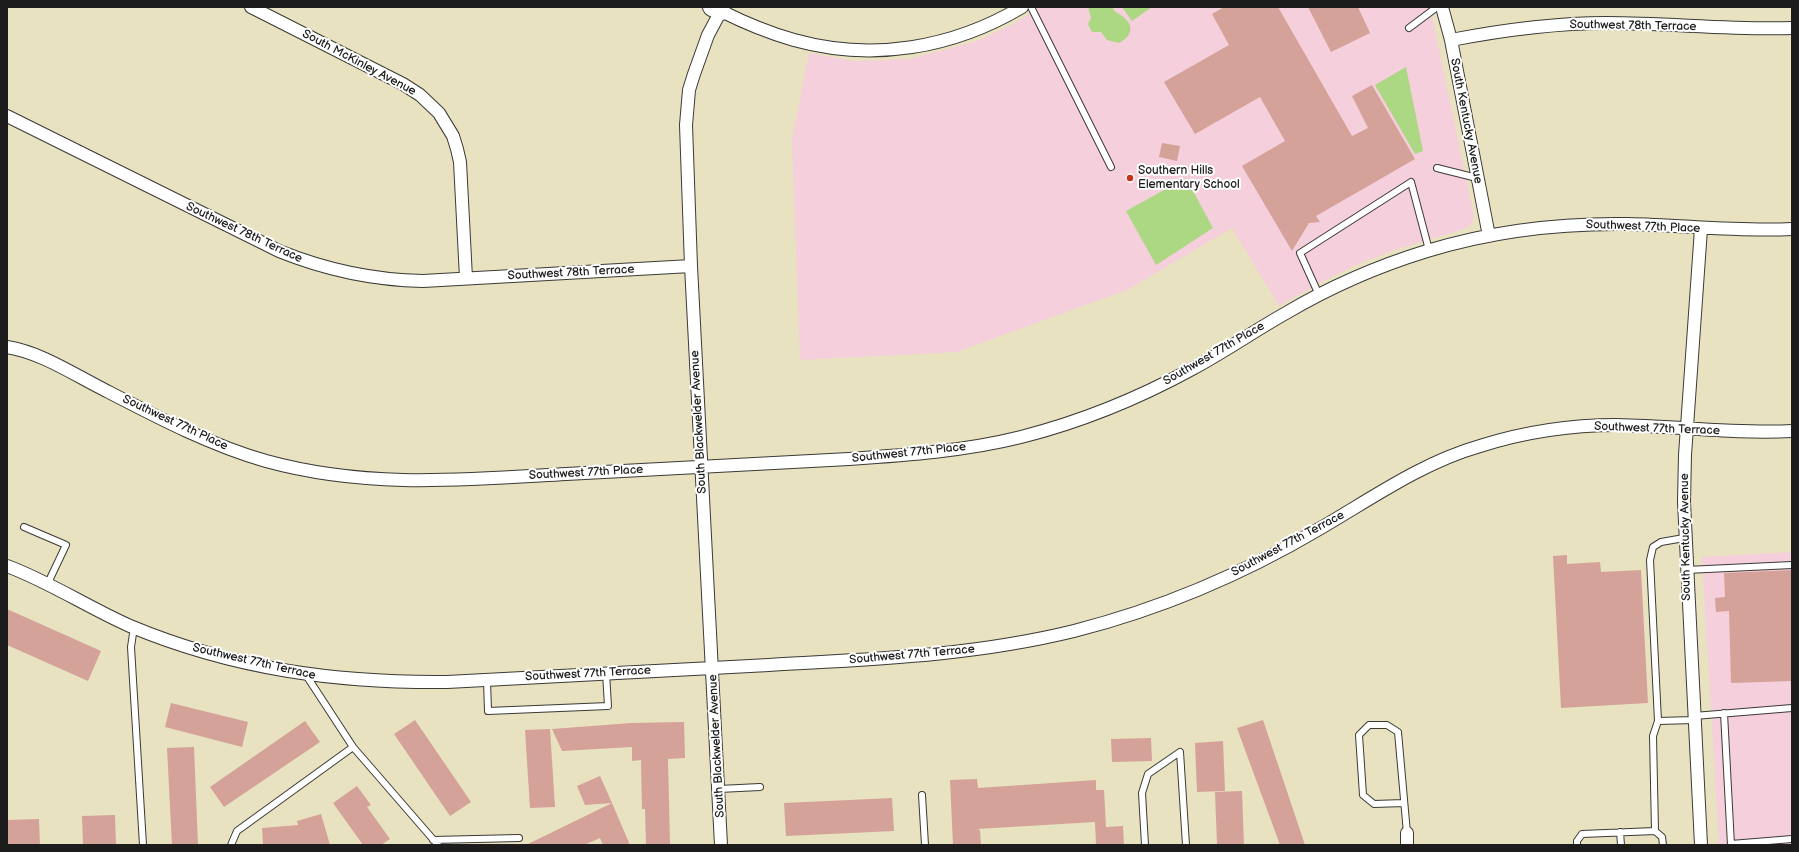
<!DOCTYPE html>
<html>
<head>
<meta charset="utf-8">
<style>
	body { margin:0 }
	#map { position:relative; width:1799px; height:852px; overflow:hidden; background:#e8e2c0; font-family:"Balsamiq Sans",sans-serif }
	canvas { display:block }
	.frame { position:absolute; inset:0; border:8px solid #1c1c1c; pointer-events:none }
</style>
</head>
<body>
<div id="map">
<canvas width="1799" height="852"></canvas>
<div class="frame"></div>
</div>
<script>
const ctx = document.querySelector('canvas').getContext('2d');
ctx.lineJoin = 'round';
function fillPath(path, color) { ctx.fillStyle = color; ctx.fill(path, 'evenodd'); }
function stroke(path, color, width, dash) { ctx.strokeStyle = color; ctx.lineWidth = width; ctx.lineCap = dash ? 'butt' : 'round'; ctx.setLineDash(dash || []); ctx.stroke(path); }
function write(font, color, halo, rows, align = 'center') {
  ctx.font = font + ' "Balsamiq Sans",sans-serif'; ctx.lineWidth = 4; ctx.setLineDash([]); ctx.textBaseline = 'middle'; ctx.strokeStyle = halo; ctx.fillStyle = color; for (const [text, x, y, turn = 0] of rows) {
    ctx.save(); ctx.translate(x, y); ctx.rotate((+turn || 0) * Math.PI / 180); ctx.textAlign = isNaN(turn) ? turn : align; if (halo) ctx.strokeText(text, 0, 0); ctx.fillText(text, 0, 0); ctx.restore();
  }
}
const built = new Path2D(`
	M1040 7H1430L1474 216 1471 225 1464 229 1395 250 1363 262 1333 276 1279 306 1232 228 1127 290 956 352 800 360 792 140 809 53 854 61 909 59 977 41 1017 22Z
	M1792 552V845H1719L1702 557Z`);
const green = new Path2D(`
	M1088 7H1113L1114 11C1130 19 1139 32 1119 43L1107 40 1101 32H1092L1088 24 1091 18Z
	M1122 7H1152L1132 21Z
	M1406 67 1423 151 1415 154 1375 85Z
	M1186 178 1213 228 1156 265 1126 211Z`);
const building = new Path2D(`
	M1224 7H1278L1352 136 1368 128 1352 96 1372 85 1415 159 1316 216 1320 222 1309 223 1292 251 1242 166 1285 141 1260 97 1195 134 1164 82 1229 45 1212 14Z
	M1308 7H1358L1370 33 1331 52Z
	M1162 143 1180 146 1177 161 1159 157Z
	M1567 555V564L1600 562 1601 572 1641 570 1648 703 1561 708 1553 556Z
	M1792 570V681L1731 683 1729 611 1716 612 1715 598 1725 597 1724 573Z
	M7 609 101 651 88 681 7 645Z
	M171 703 248 722 242 747 165 727Z
	M415 720 471 802 450 816 394 734Z
	M1263 720 1305 845H1280L1237 728Z
	M305 721 320 742 224 807 210 787Z
	M684 722 685 758 668 759 670 845H646L645 809H642L641 760 632 761V747L562 751 552 729 631 723Z
	M550 729 555 807 530 808 525 730Z
	M1151 738 1152 761 1112 762 1111 739Z
	M1223 741 1225 791 1197 792 1195 743Z
	M194 747 198 845H172L167 748Z
	M600 776 612 803 585 805 577 786Z
	M977 779 978 788 1096 780V790H1104L1106 827 1123 826 1124 845H1096L1095 822 977 829 980 830 981 845H953L950 780Z
	M357 786 371 805 367 807 390 839 381 845H363L333 803Z
	M1242 791 1244 845H1217L1215 792Z
	M892 798 894 831 786 836 784 803Z
	M612 803 630 845H603L600 838 584 845H526Z
	M321 814 330 845H263L262 828 298 825 297 821Z
	M115 815 116 845H83L82 816Z
	M39 819 40 845H8L7 820Z`);
const lane = new Path2D(`
	M1031 7 1111 167
	M1409 28 1437 7
	M1437 168 1477 178
	M1319 295 1300 253 1411 182 1429 250
	M24 527 66 545 47 585
	M1686 570 1792 565
	M134 627 131 647 143 845
	M306 675 353 747
	M487 680 488 711 608 706 606 673
	M1724 713 1731 845
	M1694 716 1792 708
	M1658 721 1650 560 1653 547 1661 542 1684 538
	M719 789 760 787
	M922 795 925 845
	M1404 803 1374 804 1363 795 1359 735 1369 725H1387L1398 732 1407 833
	M1655 831 1653 736 1658 721 1694 720
	M1620 832 1621 845
	M433 840 519 838
	M1731 844 1792 839
	M231 845 237 831 353 747 438 845
	M1145 845 1142 793 1148 774 1180 752 1186 845
	M1577 845V841L1582 834 1655 831 1662 837 1663 845`);
const street = new Path2D(`
	M251 7 403 84 420 95 439 113 453 136 457 149 460 162 466 278
	M1442 7 1451 40 1489 236
	M721 11C745 23 769 33 794 40 873 62 953 48 1022 7
	M1451 40C1503 30 1554 23 1607 23 1669 23 1730 30 1792 28
	M7 116 279 251C326 270 372 280 423 281L691 266
	M7 347C39 352 70 372 99 387 153 415 207 444 266 461 368 489 463 480 566 474 660 469 755 464 849 459 907 455 965 451 1021 437 1080 422 1139 398 1192 369 1224 352 1254 331 1286 313 1330 287 1378 266 1427 251 1492 231 1560 223 1628 224 1683 225 1737 232 1792 229
	M7 566C48 581 89 608 130 626 233 669 336 683 447 682 555 676 662 670 769 665 873 659 972 656 1074 631 1160 609 1243 574 1319 529 1371 499 1421 463 1480 446 1524 432 1571 425 1617 425 1676 426 1733 434 1792 431
	M1407 833V845
	M721 845 691 266 686 125 689 90 694 74 708 35 723 7
	M1701 845 1684 502 1685 455 1701 229`);
const secondary = new Path2D(`
	M712 7 721 11`);
const markers = [
	[1130,178,4,"#c8321e"]
];
const streetNames = [
	["Southwest 78th Terrace",1633,26,1],
	["South McKinley Avenue",359,63,28],
	["South Kentucky Avenue",1466,121,79],
	["Southwest 77th Place",1643,227,2],
	["Southwest 78th Terrace",244,233,25],
	["Southwest 78th Terrace",571,273,-3],
	["Southwest 77th Place",1214,354,-30],
	["South Blackwelder Avenue",699,422,-93],
	["Southwest 77th Place",175,423,25],
	["Southwest 77th Terrace",1657,429,2],
	["Southwest 77th Place",909,453,-6],
	["Southwest 77th Place",586,473,-3],
	["South Kentucky Avenue",1686,537,-91],
	["Southwest 77th Terrace",1288,544,-28],
	["Southwest 77th Terrace",912,655,-5],
	["Southwest 77th Terrace",254,662,13],
	["Southwest 77th Terrace",588,674,-3],
	["South Blackwelder Avenue",717,746,-93]
];
const poiNames = [
	["Southern Hills",1138,171],
	["Elementary School",1138,185]
];
fillPath(built, '#f5cfdb');
fillPath(green, '#acd783');
fillPath(building, '#d4a298');
stroke(lane, '#3b3a35', 8);
stroke(street, '#3b3a35', 14);
stroke(secondary, '#3b3a35', 20);
stroke(lane, '#fff', 6);
stroke(street, '#fff', 12);
stroke(secondary, '#fff', 18);
for (const [x, y, r, color] of markers) { const dot = new Path2D(); dot.arc(x, y, r, 0, 2 * Math.PI); ctx.fillStyle = color; ctx.fill(dot); stroke(dot, '#fff', 1.5); }
write('12px', '#1c1c1c', '#fff', streetNames);
write('12px', '#1c1c1c', '#fff', poiNames, 'left');
</script>
</body>
</html>
